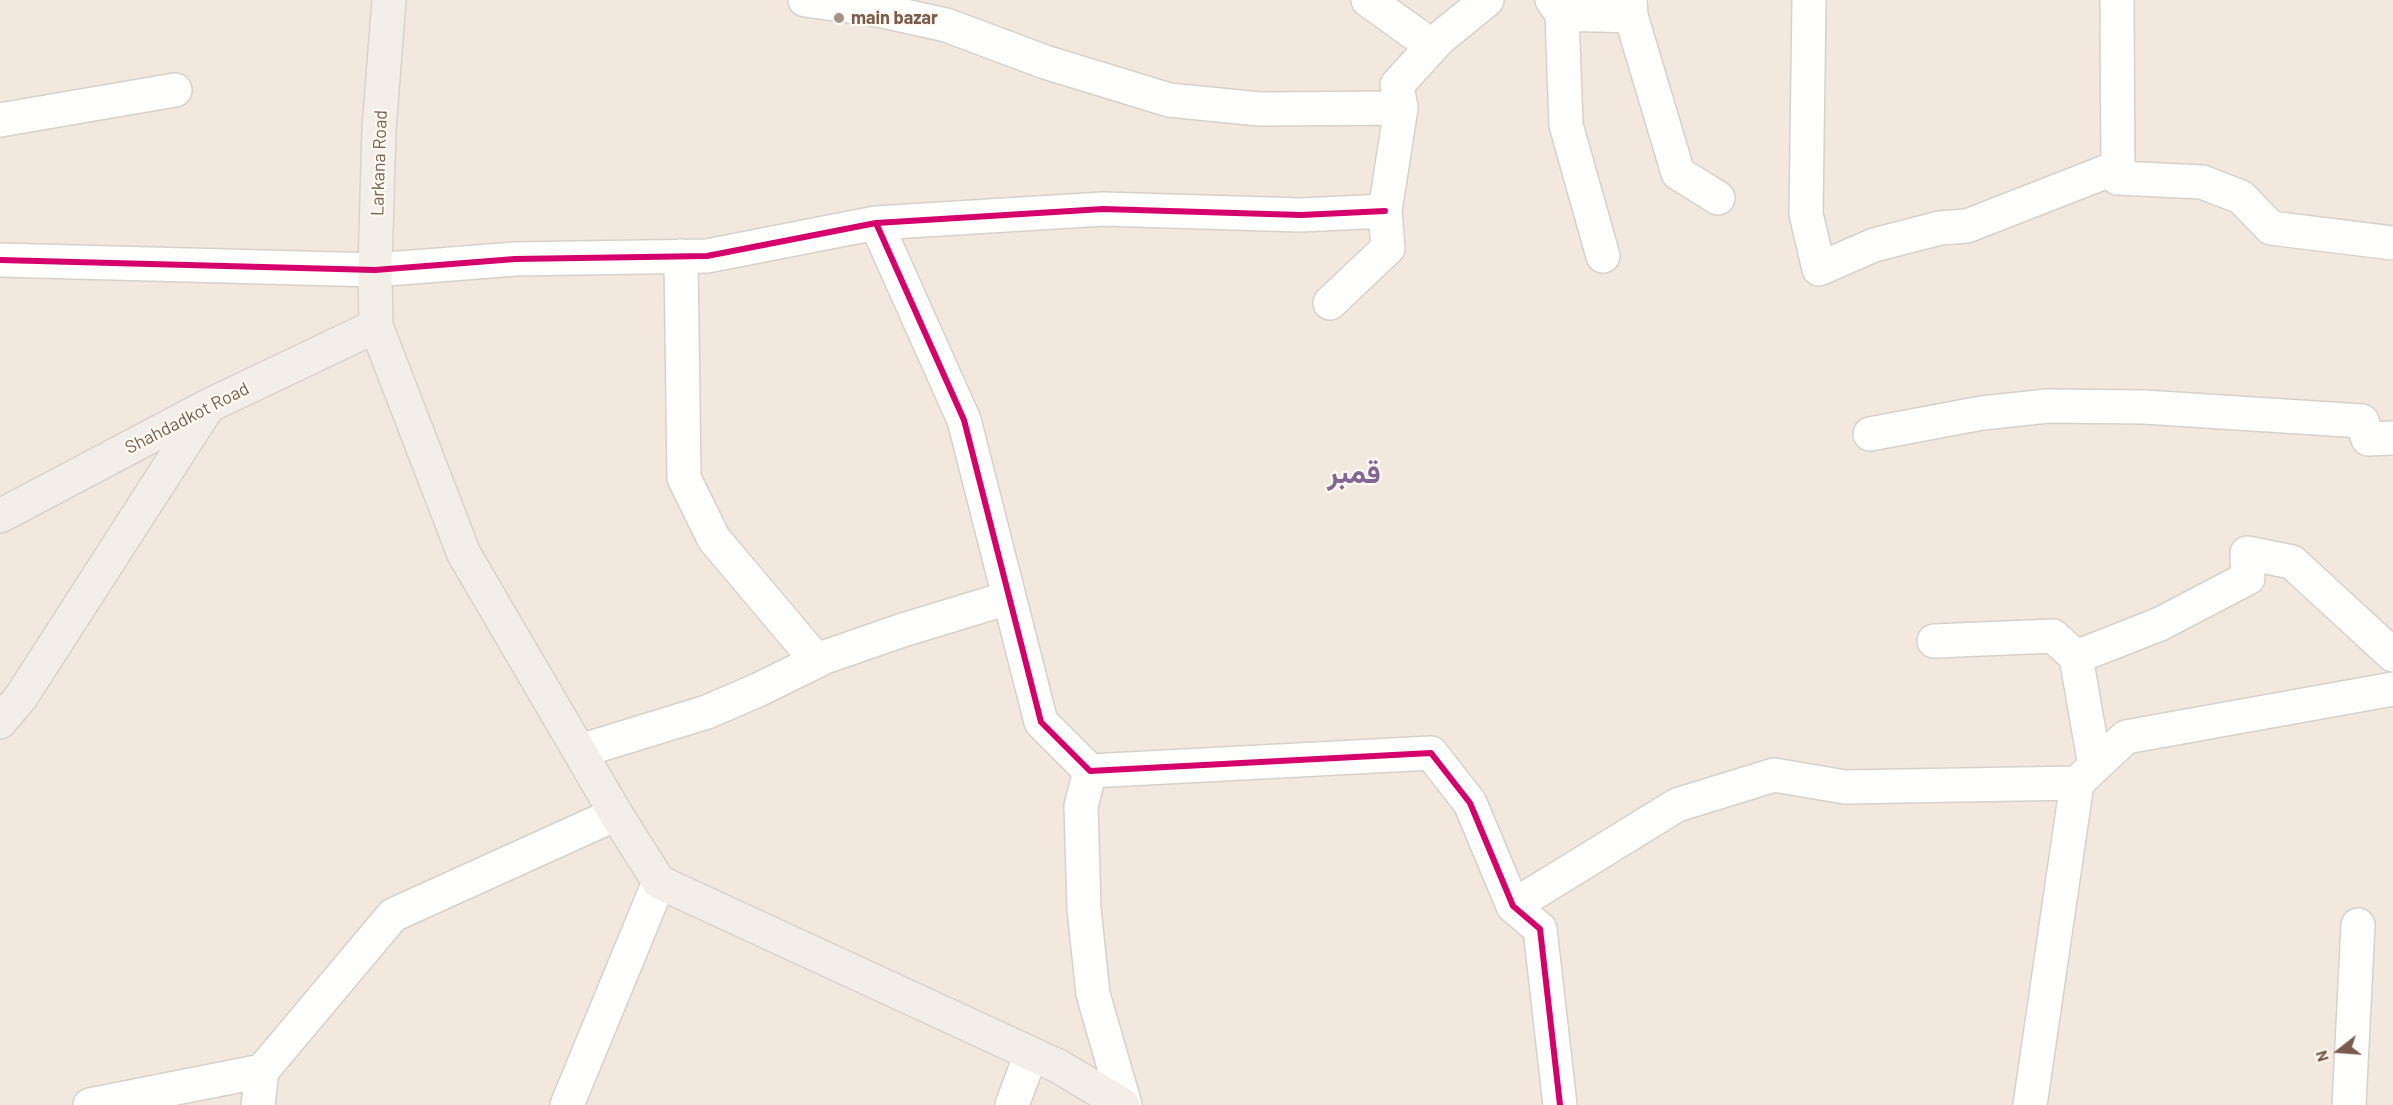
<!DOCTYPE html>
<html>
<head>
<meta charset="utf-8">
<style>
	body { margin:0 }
	#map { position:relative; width:2393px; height:1105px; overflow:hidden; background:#f9f5f0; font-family:Barlow,sans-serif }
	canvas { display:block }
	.north { position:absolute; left:2309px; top:1021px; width:60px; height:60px; -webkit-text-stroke:4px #fffaf3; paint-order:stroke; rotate:253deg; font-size:16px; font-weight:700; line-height:24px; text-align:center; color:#7a5c4d }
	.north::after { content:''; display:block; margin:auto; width:21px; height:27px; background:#7a5c4d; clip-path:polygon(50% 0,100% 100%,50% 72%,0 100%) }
</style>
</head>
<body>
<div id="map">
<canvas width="2393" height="1105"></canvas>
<div class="north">N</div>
</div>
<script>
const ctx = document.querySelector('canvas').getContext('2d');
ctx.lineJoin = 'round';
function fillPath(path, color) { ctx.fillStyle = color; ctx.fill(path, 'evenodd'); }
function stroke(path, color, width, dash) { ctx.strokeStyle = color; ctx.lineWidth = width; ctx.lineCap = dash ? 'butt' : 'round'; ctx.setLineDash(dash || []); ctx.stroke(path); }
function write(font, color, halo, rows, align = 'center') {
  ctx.font = font + ' Barlow,Vazirmatn,sans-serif'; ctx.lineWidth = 4.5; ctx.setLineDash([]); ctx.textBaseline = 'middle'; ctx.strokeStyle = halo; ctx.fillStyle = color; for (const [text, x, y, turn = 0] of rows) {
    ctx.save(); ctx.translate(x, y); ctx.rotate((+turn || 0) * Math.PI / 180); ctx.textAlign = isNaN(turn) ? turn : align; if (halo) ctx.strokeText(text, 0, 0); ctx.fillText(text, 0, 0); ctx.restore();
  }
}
const residential = new Path2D(`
	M0 0H2393V1105H0Z`);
const minor = new Path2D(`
	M805 0 878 10 946 25 1045 62 1169 100 1259 109 1401 108
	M1368 0 1432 46
	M1552 0 1562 14 1566 125 1603 256
	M1630 0 1631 16 1678 173 1718 198
	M1809 0 1806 214 1819 269 1874 245 1940 228 1967 226 2118 167
	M2117 0 2118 178 2202 182 2241 197 2271 228 2393 243
	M1562 14 1631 16
	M0 120 175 90
	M876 223 964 420 1041 722 1090 771 1431 753 1470 803 1513 906 1540 929 1560 1105
	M681 256 684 478 714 539 817 661
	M0 260 375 270 515 259 707 256 876 223 1103 209 1301 215 1385 211
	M1330 303 1388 248 1385 211 1401 108 1397 85 1439 39 1487 0
	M1870 434 1982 413 2048 406 2144 407 2362 421 2368 439 2393 438
	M1934 641 2053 636 2076 657 2095 766
	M2076 657 2160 624 2248 578 2247 553 2292 562 2393 655
	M580 751 707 712 758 690 825 657 903 630 1008 598
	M1090 771 1081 806 1084 909 1093 994 1125 1105
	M1513 906 1677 805 1774 775 1845 787 2077 783 2126 737 2393 689
	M90 1105 262 1071
	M258 1105 262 1071 393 915 616 814
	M567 1105 659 882
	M1012 1105 1031 1054
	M2030 1105 2077 783
	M2349 1105 2358 925`);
const major = new Path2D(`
	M389 0 379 129 375 270 376 326 464 554 616 814 659 882 1058 1066 1123 1105
	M0 516 208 406 376 326
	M0 722 21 697 207 408`);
const cycleway = new Path2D(`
	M876 223 964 420 1041 722 1090 771 1431 753 1470 803 1513 906 1540 929 1560 1105
	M0 260 375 270 515 259 707 256 876 223 1103 209 1301 215 1385 211`);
const markers = [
	[839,18,6,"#a69286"]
];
const poiNames = [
	["main bazar",851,18]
];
const streetNames = [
	["Larkana Road",379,163,-88],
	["Shahdadkot Road",187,418,-27]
];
const townNames = [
	["قمبر",1354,473]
];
fillPath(residential, '#f2e8de');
stroke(minor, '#d7d1cb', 36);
stroke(major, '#dad1cc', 36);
stroke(minor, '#fefefd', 33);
stroke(major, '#f3eee8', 33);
stroke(cycleway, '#d6006c', 6);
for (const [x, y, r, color] of markers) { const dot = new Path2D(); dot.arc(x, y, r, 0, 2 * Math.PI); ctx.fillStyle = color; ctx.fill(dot); stroke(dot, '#fffaf3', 2); }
write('bold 18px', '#7a5c4d', '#fffaf3', poiNames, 'left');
write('18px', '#7a5c4d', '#fffaf3', streetNames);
write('bold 30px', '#846695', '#fffaf3', townNames);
</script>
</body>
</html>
